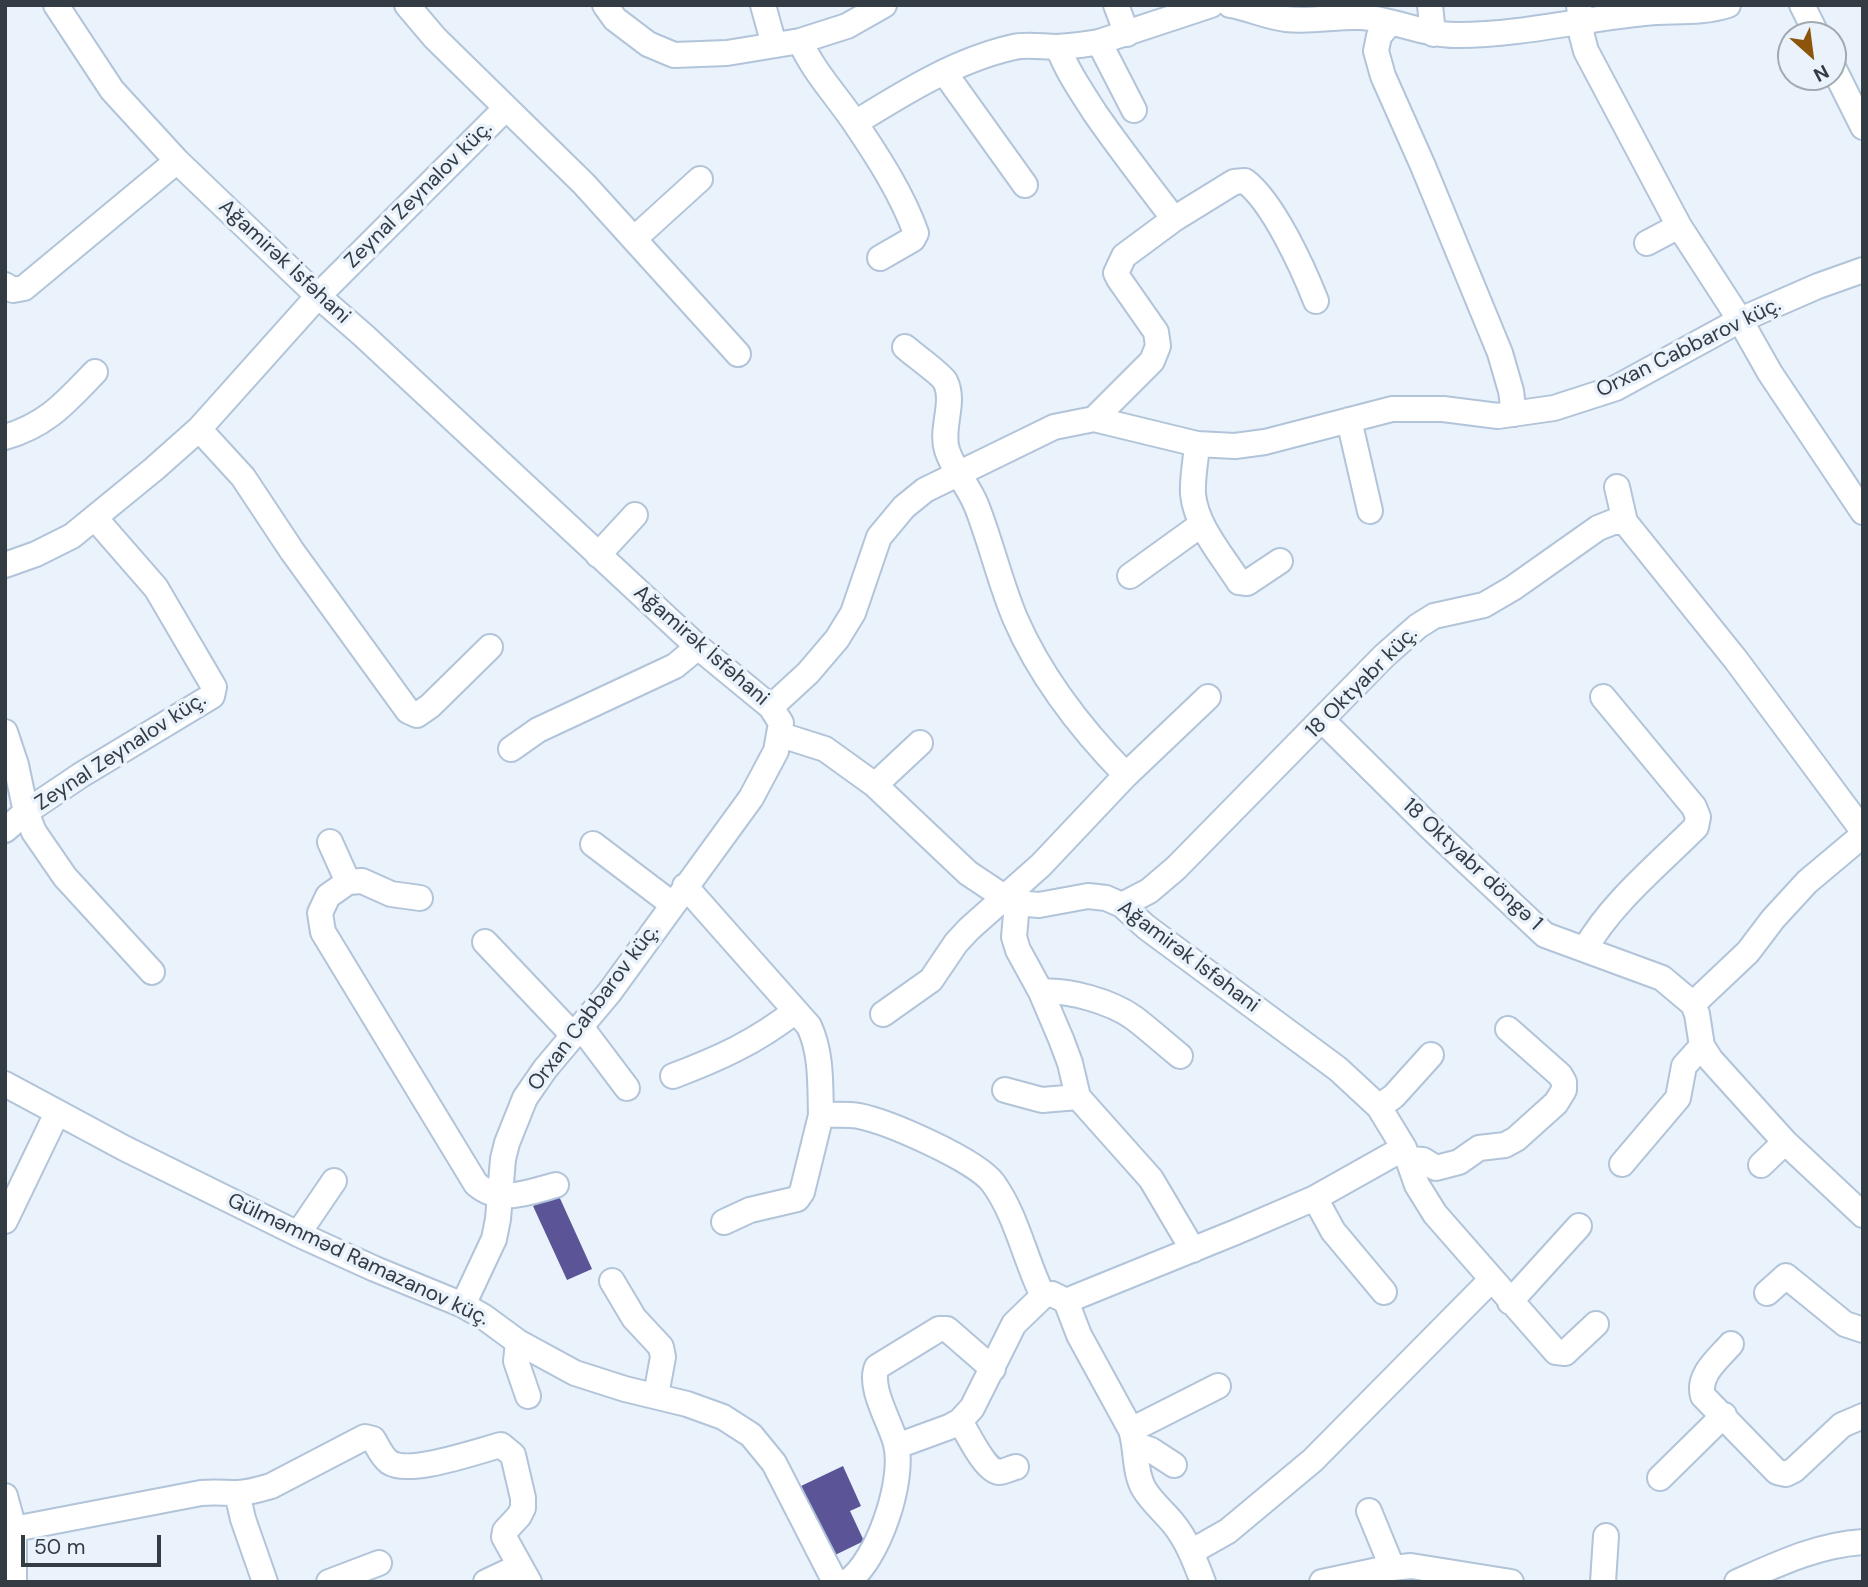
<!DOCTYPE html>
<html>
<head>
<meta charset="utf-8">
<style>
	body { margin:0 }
	#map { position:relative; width:1868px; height:1587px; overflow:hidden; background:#eaf2fb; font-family:"DM Sans",sans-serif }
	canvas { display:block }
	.frame { position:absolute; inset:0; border:7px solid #333b43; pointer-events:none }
	.north { position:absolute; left:1777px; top:21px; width:70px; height:70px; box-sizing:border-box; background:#eaf2fb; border:2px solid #a1a9b1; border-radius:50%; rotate:152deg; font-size:19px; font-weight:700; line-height:28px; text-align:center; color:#333b43 }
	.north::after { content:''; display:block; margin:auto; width:24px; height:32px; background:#8d550c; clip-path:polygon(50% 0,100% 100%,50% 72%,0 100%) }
	.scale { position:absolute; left:21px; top:1535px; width:140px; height:32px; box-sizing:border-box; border:4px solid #333b43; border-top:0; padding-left:9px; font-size:21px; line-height:24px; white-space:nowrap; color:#333b43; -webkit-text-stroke:5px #eaf2fb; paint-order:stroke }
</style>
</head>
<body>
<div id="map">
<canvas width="1868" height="1587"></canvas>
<div class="frame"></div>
<div class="north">N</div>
<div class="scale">50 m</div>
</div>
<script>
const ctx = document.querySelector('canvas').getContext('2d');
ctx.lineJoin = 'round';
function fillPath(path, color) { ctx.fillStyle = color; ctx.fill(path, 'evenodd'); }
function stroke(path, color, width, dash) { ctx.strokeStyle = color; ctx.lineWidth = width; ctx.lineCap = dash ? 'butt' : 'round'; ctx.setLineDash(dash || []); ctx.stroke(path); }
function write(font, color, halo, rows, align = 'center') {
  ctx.font = font + ' "DM Sans",sans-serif'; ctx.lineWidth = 7; ctx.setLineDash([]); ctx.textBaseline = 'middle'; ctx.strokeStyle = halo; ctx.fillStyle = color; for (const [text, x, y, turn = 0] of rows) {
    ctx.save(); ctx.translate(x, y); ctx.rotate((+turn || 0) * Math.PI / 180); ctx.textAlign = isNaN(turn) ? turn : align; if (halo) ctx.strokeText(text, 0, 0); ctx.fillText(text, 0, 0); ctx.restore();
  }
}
const building = new Path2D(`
	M558 1194 592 1269 567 1280 533 1206Z
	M843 1466 861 1506 850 1511 864 1541 833 1556 801 1486Z`);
const minor = new Path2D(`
	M56 5 112 90 177 161 318 296 363 335 698 647 771 707 781 723 776 751 751 798 609 993 545 1069 525 1098 507 1143 503 1159 498 1219 494 1239 463 1305
	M407 5 435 38 584 184 738 354
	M605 5 615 19 648 44 674 55 727 53 800 41 847 26 884 5
	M763 5 774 45
	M1116 5 1127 34
	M1230 5C1249 8 1267 17 1286 19 1311 22 1336 16 1360 17 1394 19 1425 36 1459 35 1520 35 1583 19 1644 13 1672 10 1700 14 1728 5
	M1430 5 1433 34
	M1579 5 1582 36 1586 51 1679 226 1740 320 1770 373 1863 512
	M1802 5 1817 35
	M1390 23 1379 36 1376 51 1383 76 1423 166 1500 353 1511 391 1514 414
	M800 41C813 71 837 96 855 123 878 157 902 194 916 233L913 239 880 258
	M1099 42 1134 110
	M1058 47C1067 71 1081 91 1095 113 1120 149 1147 184 1174 219
	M1833 67 1863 127
	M944 72 1025 185
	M855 123C905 92 956 60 1014 47 1028 44 1043 47 1057 47 1071 46 1085 45 1099 42L1211 5
	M634 239 700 179
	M1647 243 1679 226
	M5 285 13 290 24 288 177 161
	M1094 419 1152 361 1158 346 1156 332 1119 279 1116 273 1124 256 1174 219 1234 182 1245 181C1273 202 1303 268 1316 301
	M1349 420 1370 511
	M199 429 243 477 292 551 408 711 417 715 430 706 490 647
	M5 437C47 425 66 402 95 372
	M1197 444C1196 460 1192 478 1193 494 1196 526 1222 555 1239 582L1247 583 1280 561
	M1617 487 1625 522
	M598 555 635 515
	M5 565 36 554 72 536 154 469 199 429 318 296 506 108
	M1130 576 1202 524
	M771 707 808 673 837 639 853 613 879 537 904 507 925 490 1054 427 1094 419 1197 444 1235 446 1265 442 1392 409H1443L1498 416 1554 408 1616 388 1740 320 1818 286 1863 270
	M1323 721 1431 828 1545 935 1662 978 1693 1004 1697 1014 1702 1046 1711 1060 1785 1142 1863 1215
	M5 732 16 765 26 812 34 832 65 877 152 972
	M781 735 825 749 875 785 968 873 1004 897 1017 903 1039 905 1088 896 1106 898 1122 905 1146 927 1338 1069 1379 1107 1404 1148 1417 1185 1435 1214 1556 1352 1565 1353 1596 1324
	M511 749 538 730 675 666 698 647
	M1126 775 1208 697
	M875 785 920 743
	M5 830 26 812 81 775 212 696 214 687 156 588 95 518
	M330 842 348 882
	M593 844 672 904
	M685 886 809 1026C822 1054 820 1085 821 1115 834 1115 847 1114 859 1116 889 1122 976 1160 993 1183 1017 1216 1025 1260 1043 1296L1052 1294 1066 1301 1079 1335 1131 1430C1137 1449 1134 1472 1144 1489 1151 1501 1164 1512 1173 1523 1187 1540 1195 1561 1203 1582
	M420 898 391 894 362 881 348 882 328 896 320 913 323 932 476 1184C500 1205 529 1192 556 1185
	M1017 903 1014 937 1018 950 1041 992 1061 1039 1070 1063 1078 1097 1151 1179 1193 1250
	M1122 905 1149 891 1176 868 1384 656 1418 626 1434 616 1484 605 1513 588 1598 528 1613 522H1625L1736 660 1863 831
	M485 942 574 1036
	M1585 949C1612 902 1658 865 1696 827L1698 817 1694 807 1603 697
	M1041 992C1068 989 1112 1002 1134 1018 1150 1030 1165 1044 1180 1056
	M1693 1004 1748 952 1773 919 1807 882 1863 835
	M883 1014 931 980 956 943 969 929 1041 865 1126 775C1082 730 1040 676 1015 618 1000 582 991 543 977 507 969 486 953 470 947 450 940 428 956 402 945 381 941 374 914 355 905 347
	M581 1027 627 1088
	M673 1076C718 1059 756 1042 794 1012
	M5 1084 124 1148 298 1234 375 1269 463 1305 484 1317 518 1342 575 1373 625 1389 687 1404 723 1417 751 1435 774 1463 835 1582
	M1005 1090 1042 1100 1078 1097
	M1379 1107 1394 1096 1431 1055
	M1409 1159 1423 1160 1436 1168 1459 1162 1479 1148 1505 1145 1516 1139 1556 1103 1564 1090V1082L1560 1075 1508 1029
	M1622 1164 1678 1098 1684 1066 1702 1046
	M1761 1165 1785 1142
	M1315 1198 1333 1231 1384 1292
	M5 1221 57 1113
	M724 1222 750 1210 797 1199 802 1192 821 1115
	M298 1234 334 1181
	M612 1281 634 1318 661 1347 663 1357 656 1395
	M1767 1293 1786 1276 1845 1324 1863 1330
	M1066 1301 1236 1232 1315 1198 1404 1148
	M1510 1302 1579 1226
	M518 1342 516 1361 528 1396
	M1731 1344C1718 1359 1697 1375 1703 1396L1777 1472 1786 1474 1794 1470 1842 1425 1863 1416
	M960 1421C967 1432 985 1471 999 1472 1004 1472 1011 1468 1016 1467
	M1131 1430 1218 1386
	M1136 1445 1151 1450 1174 1465
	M897 1446 949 1427 960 1421 972 1408 1014 1324 1043 1296
	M1660 1478 1724 1415
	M237 1493 243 1519 265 1582
	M5 1496 14 1529V1582
	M1369 1511 1392 1567
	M14 1529 201 1493C214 1492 225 1493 237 1493 248 1493 261 1489 271 1486L365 1437 373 1439C378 1447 382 1457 389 1462 409 1476 477 1451 501 1445L513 1455 523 1498V1508L519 1516 505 1531 504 1537 529 1582
	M1191 1552 1228 1531 1313 1460 1491 1280
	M329 1582 379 1563
	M486 1582 520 1566
	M847 1582C878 1561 905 1480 896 1444 891 1423 868 1388 877 1367L939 1329H947L993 1369
	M1322 1582 1383 1569 1411 1566 1511 1582
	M1603 1582 1606 1536
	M1737 1582C1778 1564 1817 1545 1863 1542`);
const streetNames = [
	["Zeynal Zeynalov küç.",419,195,-45],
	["Ağamirək İsfəhani",284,262,43],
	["Orxan Cabbarov küç.",1689,348,-26],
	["Ağamirək İsfəhani",701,646,41],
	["18 Oktyabr küç.",1362,683,-45],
	["Zeynal Zeynalov küç.",121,752,-33],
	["18 Oktyabr döngə 1",1472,865,43],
	["Ağamirək İsfəhani",1188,957,37],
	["Orxan Cabbarov küç.",594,1008,-53],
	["Gülməmməd Ramazanov küç.",358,1260,25]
];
fillPath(building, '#5b5598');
stroke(minor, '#b1c4d9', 28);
stroke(minor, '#fff', 24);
write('21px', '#333b43', '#eaf2fb', streetNames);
</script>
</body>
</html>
